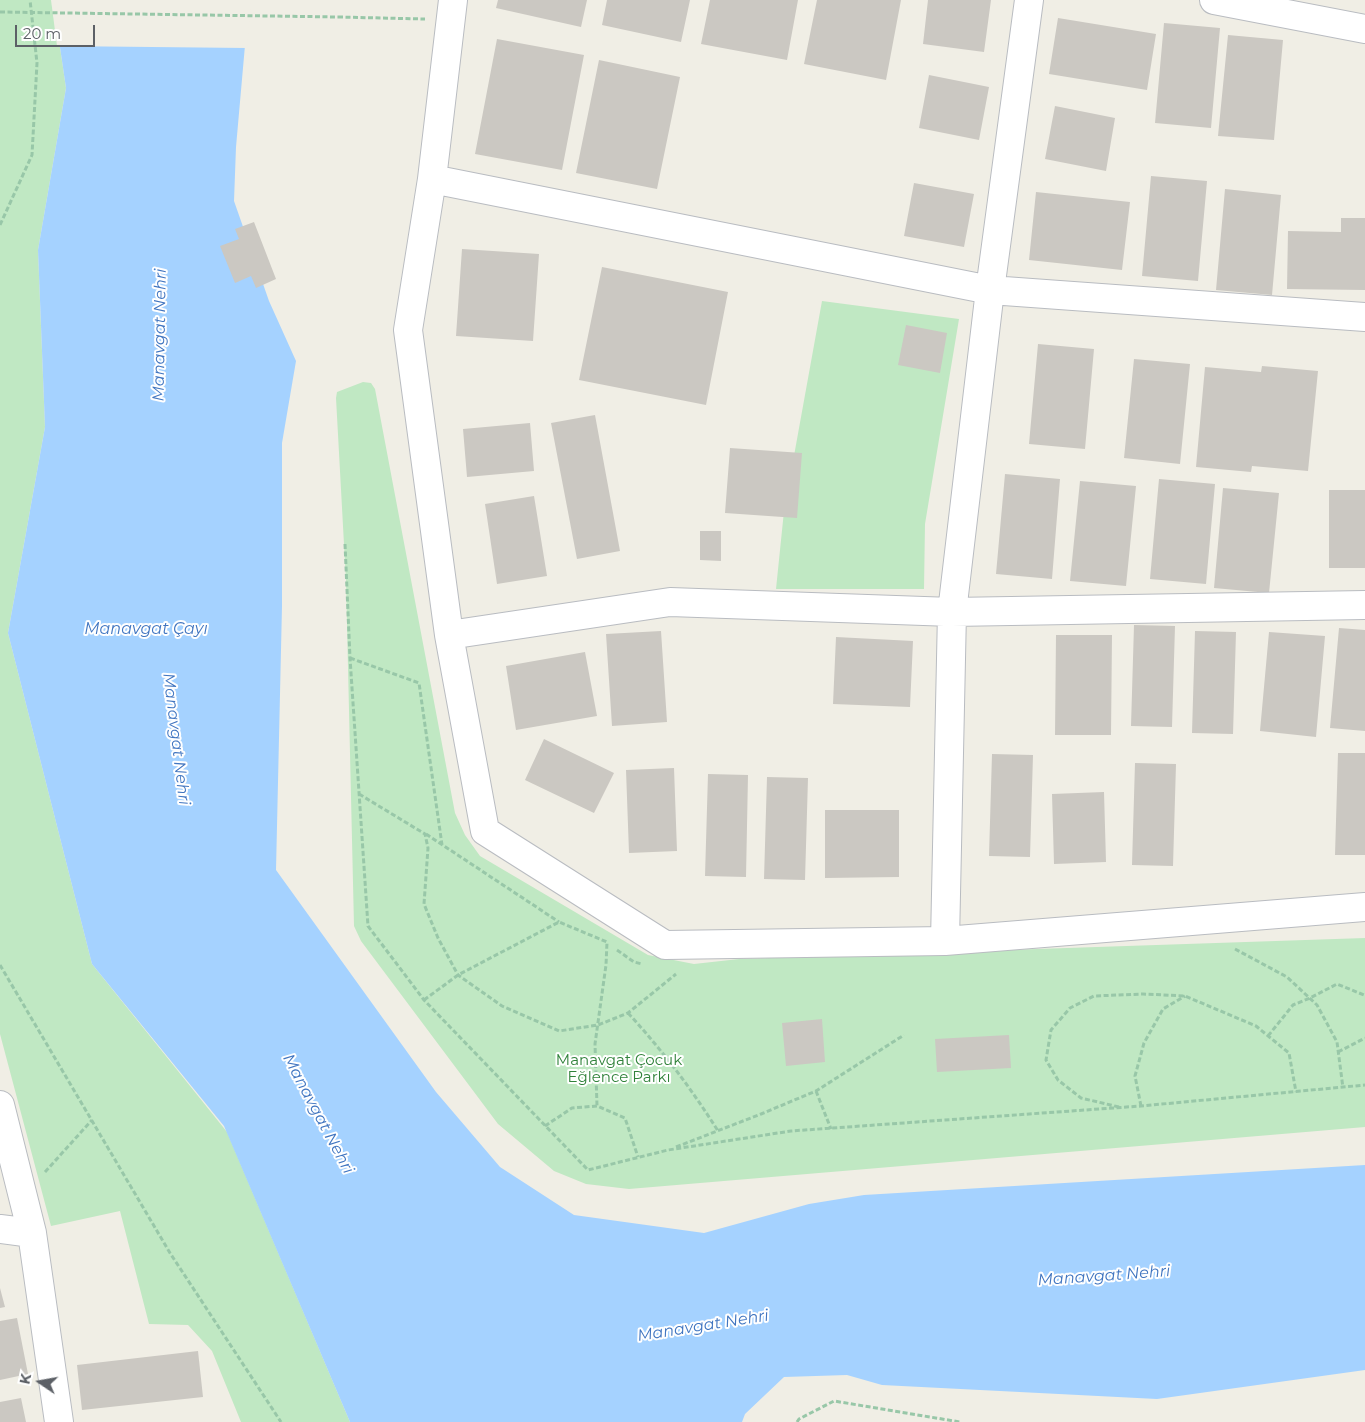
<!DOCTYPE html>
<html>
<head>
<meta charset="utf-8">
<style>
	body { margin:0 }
	#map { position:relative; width:1365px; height:1422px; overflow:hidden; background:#f0eee5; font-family:Montserrat,sans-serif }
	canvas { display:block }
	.north { position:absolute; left:15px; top:1357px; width:50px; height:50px; -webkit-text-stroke:4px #fff; paint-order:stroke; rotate:282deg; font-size:14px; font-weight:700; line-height:20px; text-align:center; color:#5c6066 }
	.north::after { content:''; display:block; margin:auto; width:18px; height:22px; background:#5c6066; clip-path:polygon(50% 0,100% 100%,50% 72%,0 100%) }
	.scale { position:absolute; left:15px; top:25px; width:80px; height:22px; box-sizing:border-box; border:2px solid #5c6066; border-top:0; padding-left:6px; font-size:15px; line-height:18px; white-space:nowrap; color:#5c6066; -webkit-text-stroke:4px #fff; paint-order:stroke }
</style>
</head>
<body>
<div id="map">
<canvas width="1365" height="1422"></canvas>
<div class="north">K</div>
<div class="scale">20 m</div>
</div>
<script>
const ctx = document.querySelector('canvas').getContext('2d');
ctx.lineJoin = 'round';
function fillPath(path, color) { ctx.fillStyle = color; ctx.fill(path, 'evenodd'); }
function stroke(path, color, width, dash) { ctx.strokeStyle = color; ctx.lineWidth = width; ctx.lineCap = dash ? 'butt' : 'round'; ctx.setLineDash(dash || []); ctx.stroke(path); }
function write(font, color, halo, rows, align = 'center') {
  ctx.font = font + ' Montserrat,sans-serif'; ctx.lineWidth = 4; ctx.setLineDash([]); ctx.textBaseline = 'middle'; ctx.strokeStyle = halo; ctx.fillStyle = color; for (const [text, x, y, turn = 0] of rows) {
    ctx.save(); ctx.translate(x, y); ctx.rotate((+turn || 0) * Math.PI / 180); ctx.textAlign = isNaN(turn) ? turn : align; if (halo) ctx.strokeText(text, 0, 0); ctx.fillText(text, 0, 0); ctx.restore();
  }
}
const green = new Path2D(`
	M0 0H53L66 88 38 250 45 427 8 633 92 964 227 1132 350 1422H241L212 1351 188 1325 149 1324 120 1211 51 1226 0 1034Z
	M822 301 959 319 925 524 924 589H776L784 511Z
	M363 382 371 383 375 389 455 813 465 835 480 856 648 955 694 964 739 959 1365 938V1127L629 1189 586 1184 554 1171 498 1124 361 941 354 926 346 581 336 398 337 392Z`);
const water = new Path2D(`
	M53 0H249L236 147 234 201 269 301 296 361 282 443V606L276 870 436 1092 500 1167 574 1215 704 1233 809 1204 864 1195 1365 1165V1370L1157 1399 882 1385 847 1375 784 1377 745 1414 742 1422H350L224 1126 92 964 8 633 45 427 38 250 66 88Z`);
const pier = new Path2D(`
	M51 0H251L247 48 57 46Z`);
const building = new Path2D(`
	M498 0H587L581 27 496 8Z
	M607 0H690L681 42 602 25Z
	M710 0H798L787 60 701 44Z
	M817 0H901L886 80 804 64Z
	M928 0H991L984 52 923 44Z
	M1058 18 1156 34 1147 90 1049 74Z
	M1164 23 1220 28 1211 128 1155 123Z
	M1228 35 1283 40 1274 140 1218 136Z
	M497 39 584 55 562 170 475 154Z
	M599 60 680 77 657 189 576 173Z
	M929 75 989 87 979 140 919 128Z
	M1055 106 1115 118 1106 171 1045 159Z
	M1151 176 1207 181 1198 281 1142 276Z
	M914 183 974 194 964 247 904 236Z
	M1225 189 1281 195 1272 295 1216 290Z
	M1036 192 1130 202 1122 270 1029 260Z
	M1341 218H1365V290L1287 289 1288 231 1341 232Z
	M254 222 276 279 256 288 251 276 235 283 220 246 239 239 235 229Z
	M462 249 539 254 533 341 456 336Z
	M602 267 728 292 706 405 579 380Z
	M906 325 947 333 940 373 898 365Z
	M1038 344 1094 349 1085 449 1029 444Z
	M1134 359 1190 364 1180 464 1124 458Z
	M1262 366 1318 371 1308 471 1252 466 1251 472 1196 467 1205 367 1261 372Z
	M595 415 620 551 577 559 551 423Z
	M530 423 534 471 467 477 463 429Z
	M730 448 802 453 797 518 725 513Z
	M1005 474 1060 479 1052 579 996 574Z
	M1159 479 1215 484 1206 584 1150 579Z
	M1080 481 1136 486 1126 586 1070 581Z
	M1223 488 1279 493 1269 593 1214 588Z
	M1329 490H1365V568H1329Z
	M534 496 547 576 497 584 485 504Z
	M700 531H721V561L700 560Z
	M1134 625 1175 626 1172 727 1131 726Z
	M1339 628 1365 630V731L1330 728Z
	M661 631 667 722 612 726 606 634Z
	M1195 631 1236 632 1233 734 1192 733Z
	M1269 632 1325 636 1316 737 1260 731Z
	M1056 635H1112L1111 735H1055Z
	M836 637 913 641 910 707 833 704Z
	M585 652 597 716 516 730 506 666Z
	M544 739 614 773 594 813 525 780Z
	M1338 753H1365V855H1335Z
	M992 754 1033 755 1030 857 989 856Z
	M1135 763 1176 764 1173 866 1132 865Z
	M674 768 677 851 629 853 626 770Z
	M708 774 748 775 746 877 705 876Z
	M767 777 808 778 805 880 764 879Z
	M1104 792 1106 862 1054 864 1052 794Z
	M825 810H899V877L825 878Z
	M822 1019 825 1062 786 1066 782 1023Z
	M1009 1035 1011 1068 937 1072 935 1039Z
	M0 1288 5 1307 0 1308Z
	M17 1318 28 1374 0 1380V1321Z
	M198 1351 203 1397 82 1410 77 1365Z
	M21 1398 26 1422H0V1402Z`);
const path = new Path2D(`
	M338 17 425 19
	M0 225 32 155 37 63 30 0
	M345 544 350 658 368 926 424 1000 588 1170 668 1150 791 1131 1141 1106 1365 1085
	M350 658 419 683 442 845
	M359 794 425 834 428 848 424 904 438 938 458 975 502 1006 559 1031 598 1025 628 1013 676 974
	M426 834 559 922
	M1235 949 1287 977 1317 1005 1337 1042 1343 1088
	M617 950 634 962 642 964
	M0 965 170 1253 281 1422
	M424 1000 458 975 559 922 607 942 606 965 595 1044 597 1106
	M628 1013C662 1050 691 1088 718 1131
	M1268 1036 1293 1005 1310 998 1337 984 1364 995 1365 997
	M1338 1052 1365 1038
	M816 1091 831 1129
	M1141 1106 1135 1076 1144 1043 1163 1009 1185 996
	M1119 1107 1081 1098 1058 1080 1046 1060 1051 1030 1070 1008 1094 996 1143 994 1185 996 1256 1026 1289 1053 1296 1092
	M545 1126 572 1108 597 1106 625 1118 638 1157
	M676 1147 761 1114 816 1091 904 1035
	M45 1172 92 1120
	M797 1422 799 1419 834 1401 960 1422`);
const minor = new Path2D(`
	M453 0 432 179 990 290 1365 317
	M1214 0 1365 29
	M432 179 408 330 449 635 485 831 665 945 945 941 1365 907
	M449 635 670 602 952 612 1365 605
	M945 941 952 612 990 290 1029 0
	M0 1105 32 1233 59 1422
	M0 1229 32 1233`);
const pathBridge = new Path2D(`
	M0 12 338 17`);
const parkNames = [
	["Manavgat Çocuk",619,1061],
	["Eğlence Parkı",619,1078]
];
const waterNames = [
	["Manavgat Nehri",160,335,-89],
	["Manavgat Çayı",146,629],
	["Manavgat Nehri",176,739,83],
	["Manavgat Nehri",318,1114,62],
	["Manavgat Nehri",1104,1276,-4],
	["Manavgat Nehri",703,1326,-9]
];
fillPath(green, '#c0e8c3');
fillPath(water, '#a5d2ff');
fillPath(pier, '#f0eee5');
fillPath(building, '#cbc8c2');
stroke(minor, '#b9bcc1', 30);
stroke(path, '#98c7a8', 3, [5, 2.5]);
stroke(minor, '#fff', 28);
stroke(pathBridge, '#98c7a8', 3, [5, 2.5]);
write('15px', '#30823a', '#fff', parkNames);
write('italic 16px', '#4075c0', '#fff', waterNames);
</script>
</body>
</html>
